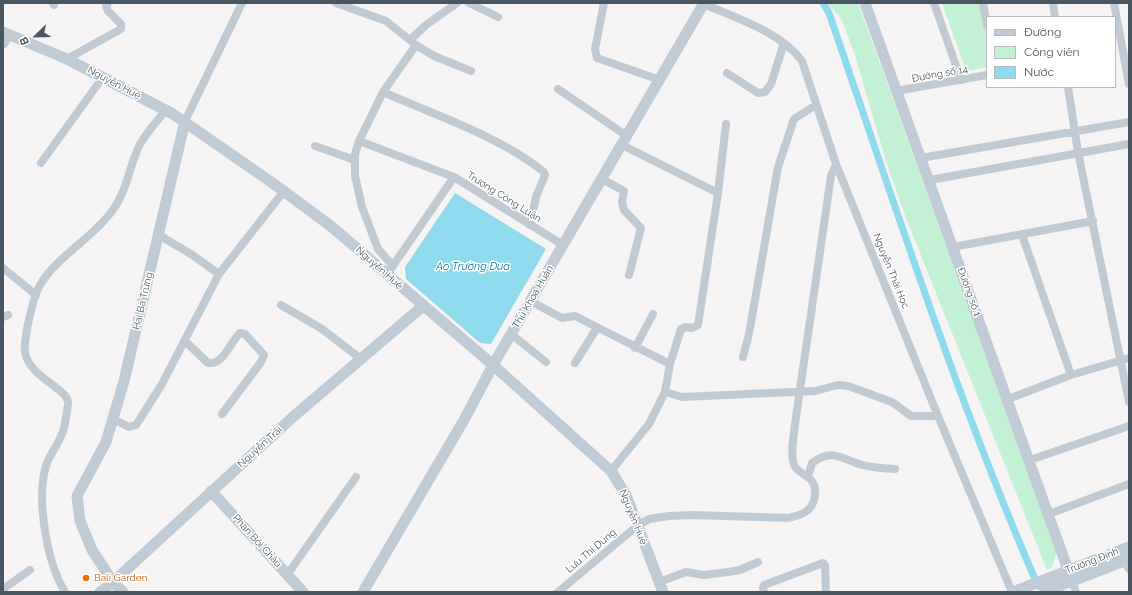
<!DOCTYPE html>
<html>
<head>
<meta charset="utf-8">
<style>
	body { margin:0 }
	#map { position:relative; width:1132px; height:595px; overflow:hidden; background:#f5f3f3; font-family:Raleway,sans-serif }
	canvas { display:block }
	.frame { position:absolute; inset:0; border:4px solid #4a5661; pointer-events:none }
	.legend { position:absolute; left:986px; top:16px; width:130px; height:72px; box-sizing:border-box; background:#fff; border:1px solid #b7bbc0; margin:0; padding:5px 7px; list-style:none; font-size:12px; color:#4a5661 }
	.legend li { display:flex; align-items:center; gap:8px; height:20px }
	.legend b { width:20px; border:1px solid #b7bbc0 }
	.north { position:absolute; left:16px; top:16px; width:40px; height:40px; -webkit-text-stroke:3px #fff; paint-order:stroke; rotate:247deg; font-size:11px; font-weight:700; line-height:16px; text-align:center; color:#4a5661 }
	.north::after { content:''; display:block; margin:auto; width:14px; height:18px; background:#4a5661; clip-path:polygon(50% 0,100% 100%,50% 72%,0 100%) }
</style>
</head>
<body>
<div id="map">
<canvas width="1132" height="595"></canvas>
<div class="frame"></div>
<ul class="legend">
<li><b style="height:5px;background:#c1cbd6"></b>Đường</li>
<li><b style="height:11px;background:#c3f1d5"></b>Công viên</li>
<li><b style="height:11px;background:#90daee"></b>Nước</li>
</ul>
<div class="north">B</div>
</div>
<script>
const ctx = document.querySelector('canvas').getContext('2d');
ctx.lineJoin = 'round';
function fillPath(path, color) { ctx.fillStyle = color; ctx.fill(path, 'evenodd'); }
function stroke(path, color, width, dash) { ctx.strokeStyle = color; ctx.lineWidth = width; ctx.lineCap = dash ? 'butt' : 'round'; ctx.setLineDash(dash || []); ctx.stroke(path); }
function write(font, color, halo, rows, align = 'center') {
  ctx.font = font + ' Raleway,sans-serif'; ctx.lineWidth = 3; ctx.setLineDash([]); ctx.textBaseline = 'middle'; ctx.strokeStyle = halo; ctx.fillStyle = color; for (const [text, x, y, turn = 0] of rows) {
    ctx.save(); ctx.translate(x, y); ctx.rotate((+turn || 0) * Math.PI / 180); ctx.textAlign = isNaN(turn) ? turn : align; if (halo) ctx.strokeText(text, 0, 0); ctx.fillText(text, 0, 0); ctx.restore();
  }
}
const green = new Path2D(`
	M827 3H858L1057 551 1052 567 1047 570 906 218 886 161 855 55 841 18Z
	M942 3H981L987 31V67L966 71Z`);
const water = new Path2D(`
	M455 193 546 249 491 344 480 343 406 279 405 267Z`);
const canal = new Path2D(`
	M823 3 829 13C895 205 957 400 1038 586`);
const street = new Path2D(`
	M53 3 54 5
	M336 3 386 21 416 45
	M469 3 498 17
	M604 3 595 49 597 58 660 80
	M934 3 961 80
	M983 3 987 25
	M1053 3 1055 17
	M1114 3 1129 84
	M704 4C736 18 781 32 802 61L836 164 938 416 1012 592
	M410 40 426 25 457 3
	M67 59 121 29V24L108 11 106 6 108 3
	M727 73 758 93 765 92 771 84 784 43
	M1068 87 1078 152 1129 402
	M558 89 627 136
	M896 91 987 75
	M383 92C435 115 501 137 544 172L545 175 536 197 530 225
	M185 121 242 3
	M726 124 718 193 698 325 692 328 686 327 681 329 670 364 665 392 682 397 815 391 838 385 848 386 892 402 911 416H938
	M359 141 383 92 416 45 434 56 471 71
	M622 145 718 193
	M315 146 355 160
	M921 158 1129 122
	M41 163 103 77
	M602 179 624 191 622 202 624 210 641 228 629 275
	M930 180 1129 144
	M157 234 191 254 219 274
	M1022 235 1071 375
	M953 247 1093 221
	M393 266 378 249 362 207 355 176V154L359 141 454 177 563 245
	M3 268 36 295
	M390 270 454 177
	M530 301 562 318 575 316 670 364
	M281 305 322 329 361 359
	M3 317 8 315
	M511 334 546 362
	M185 341 208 363C224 365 230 342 240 333L245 334 264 355 261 362 222 414
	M635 348 653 314
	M743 357 749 334 778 167 794 119 816 105
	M575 363 597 328
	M1008 399 1071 375 1129 358
	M113 419 129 427 136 425 140 419 162 384 219 274 284 191
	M1030 460 1129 426
	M611 471 649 424 665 392
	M808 477 812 463C831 448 841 458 859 464 870 468 883 468 895 469
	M1049 514 1129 484
	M1125 561 1129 569
	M287 575 356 477
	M1072 581 1076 592
	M659 582 686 572 704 575 728 572 740 570 758 562
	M3 589 30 570
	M65 592C47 563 36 499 46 466 49 455 57 447 61 436 66 427 66 414 68 404 70 389 29 378 25 352 24 342 27 330 29 319 32 308 34 295 40 285 58 255 92 239 112 211 127 192 129 166 140 144 147 132 157 121 166 110
	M558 592 637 526 649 519 669 516 692 515 788 518C795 516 803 515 808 510 816 503 818 486 810 479 804 473 797 472 794 465 790 453 794 436 795 424L831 176 836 164
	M764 592 763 588 764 585 823 563 825 565 826 592`);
const secondary = new Path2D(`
	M865 3 1072 581
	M3 32 67 59 173 114 274 184 332 227 493 365 611 471 626 495 663 592
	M3 43 8 34
	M211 491 303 592
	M100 592 113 582 294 416 423 306
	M123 592 113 582 92 550 80 521 77 496 106 442 124 381 185 121
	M363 592 464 420 493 365 704 3
	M1013 592 1129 547
	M1044 592 1129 559`);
const markers = [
	[86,578,4,"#e8710a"]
];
const streetNames = [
	["Đường số 14",940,74,-10],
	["Nguyễn Huệ",114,83,28],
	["Trương Công Luận",504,197,32],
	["Nguyễn Huệ",379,268,41],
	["Nguyễn Thái Học",891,271,68],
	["Đường số 1",969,292,70],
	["Thủ Khoa Huân",533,297,-60],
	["Hai Bà Trưng",143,301,-77],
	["Nguyễn Trãi",260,447,-42],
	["Nguyễn Huệ",633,517,68],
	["Phan Bội Châu",257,541,48],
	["Lưu Thị Dung",591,551,-40],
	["Trương Định",1092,561,-21]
];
const foodNames = [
	["Bali Garden",94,578]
];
const waterNames = [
	["Ao Trường Đua",473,267]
];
fillPath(green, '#c3f1d5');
fillPath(water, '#90daee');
stroke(canal, '#90daee', 7);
stroke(street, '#c1cad2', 8);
stroke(secondary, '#c1cbd6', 11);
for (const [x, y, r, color] of markers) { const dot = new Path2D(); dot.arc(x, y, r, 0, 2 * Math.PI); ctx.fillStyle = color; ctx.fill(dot); stroke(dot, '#fff', 1.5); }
write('10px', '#4a5661', '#fff', streetNames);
write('10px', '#c56008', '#fff', foodNames, 'left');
write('italic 11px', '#0c7c9b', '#fff', waterNames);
</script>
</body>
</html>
